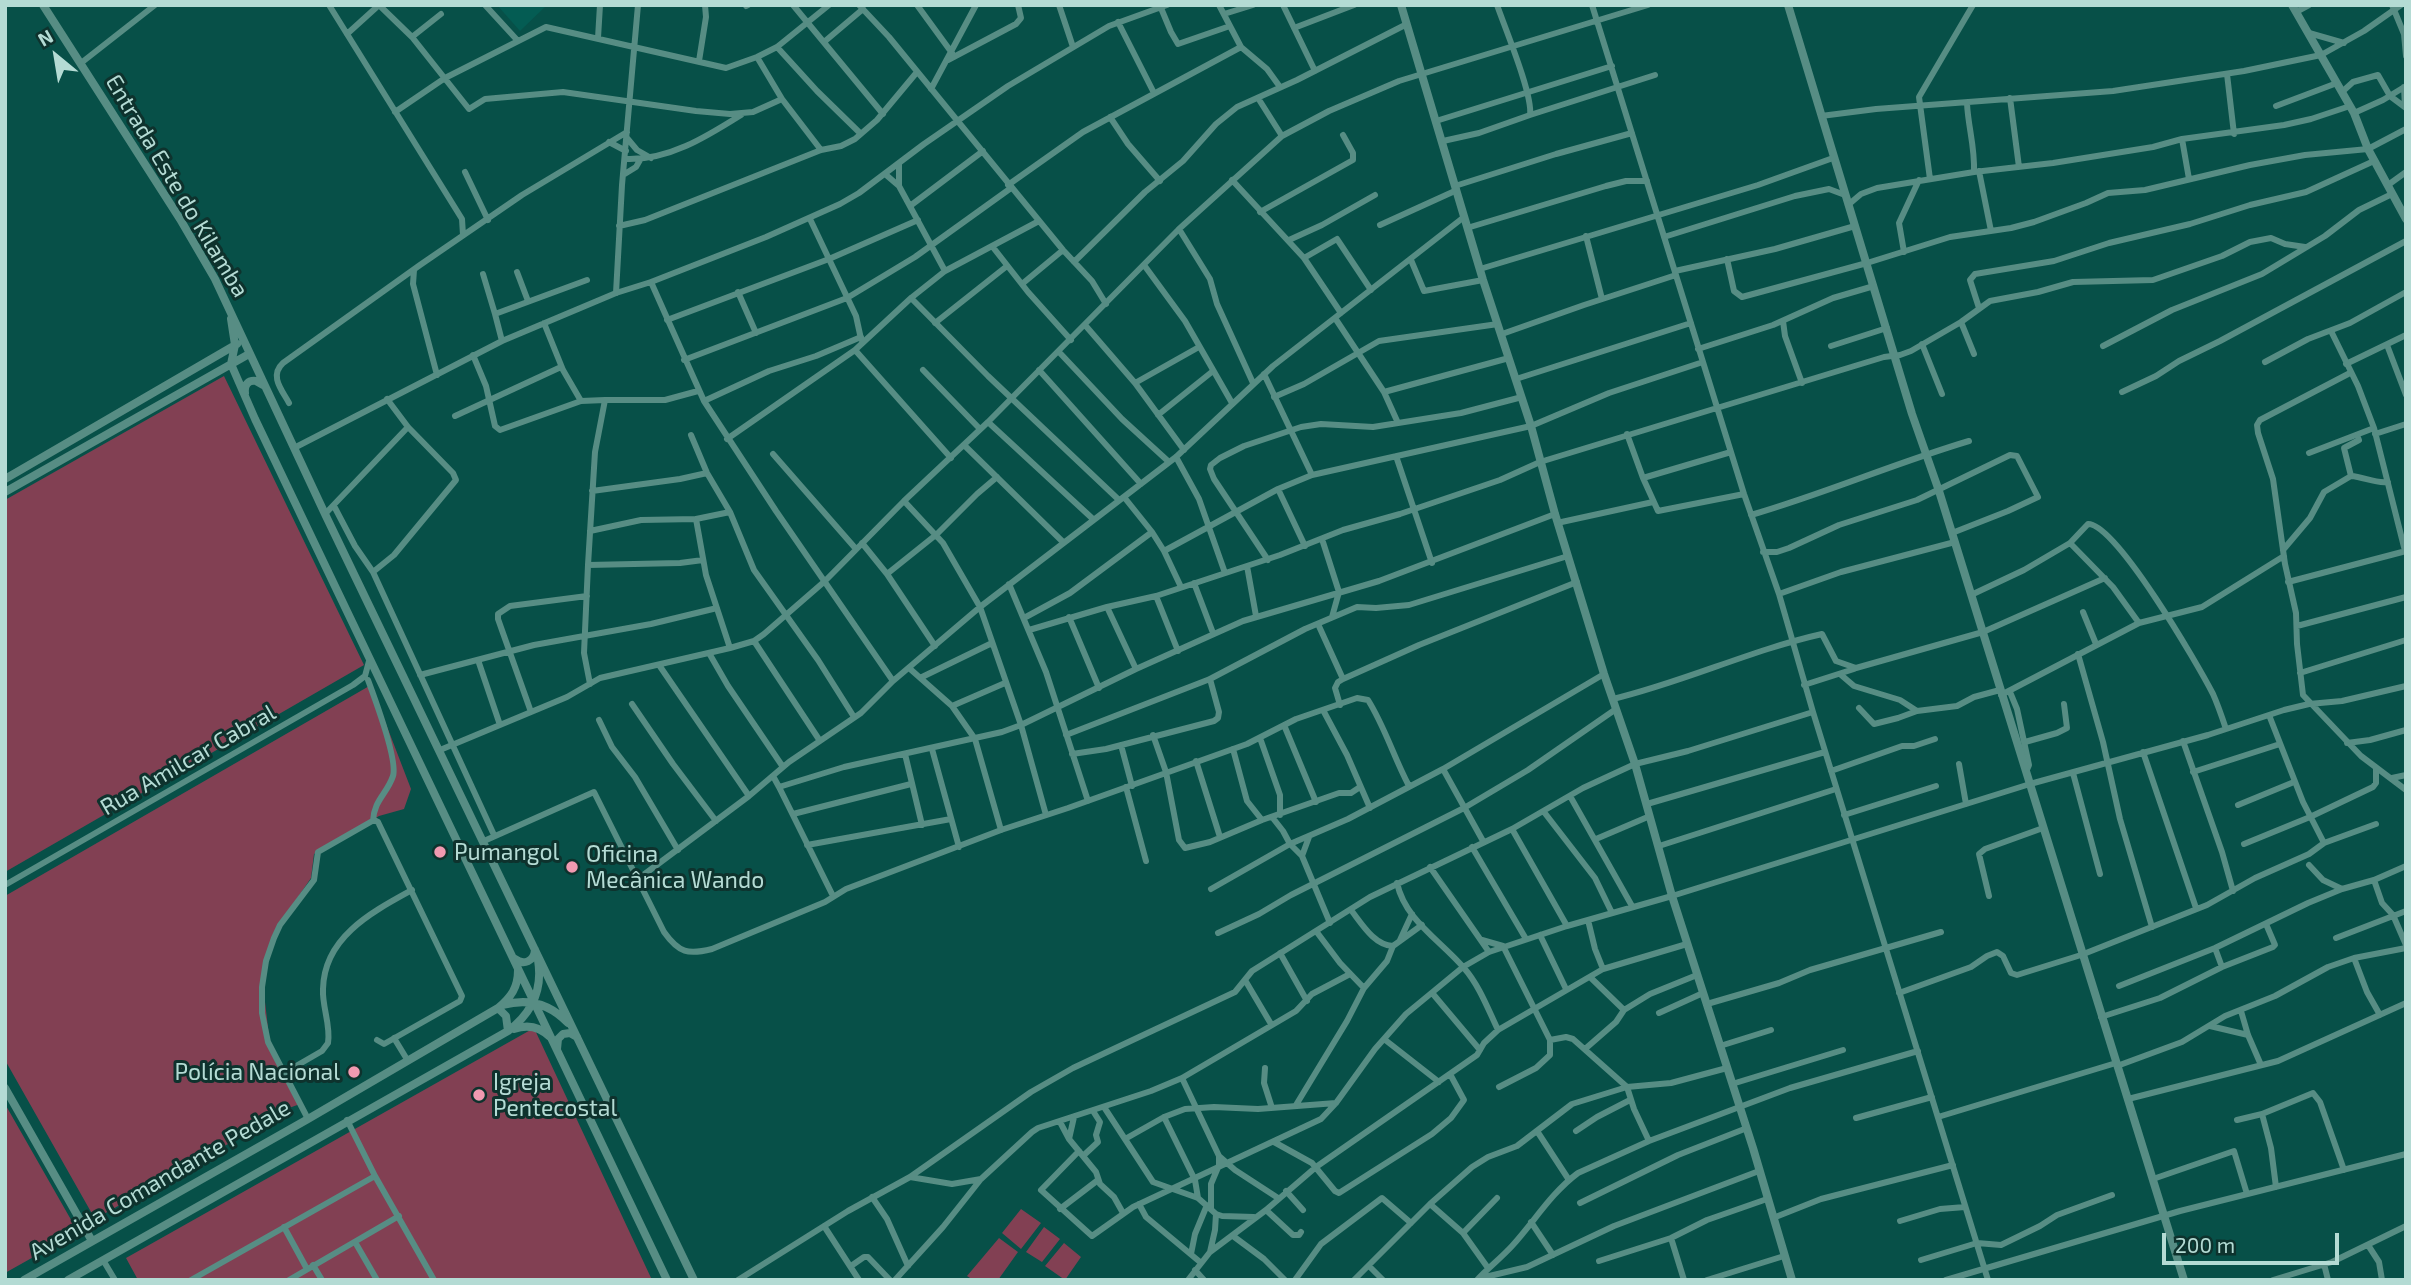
<!DOCTYPE html>
<html>
<head>
<meta charset="utf-8">
<style>
	body { margin:0 }
	#map { position:relative; width:2411px; height:1285px; overflow:hidden; background:#075048; font-family:"Exo 2",sans-serif }
	canvas { display:block }
	.frame { position:absolute; inset:0; border:7px solid #b4dbd4; pointer-events:none }
	.north { position:absolute; left:21px; top:21px; width:70px; height:70px; -webkit-text-stroke:5px #0e322d; paint-order:stroke; rotate:330deg; font-size:19px; font-weight:700; line-height:28px; text-align:center; color:#b4dbd4 }
	.north::after { content:''; display:block; margin:auto; width:24px; height:32px; background:#b4dbd4; clip-path:polygon(50% 0,100% 100%,50% 72%,0 100%) }
	.scale { position:absolute; left:2162px; top:1233px; width:177px; height:32px; box-sizing:border-box; border:4px solid #b4dbd4; border-top:0; padding-left:9px; font-size:21px; line-height:24px; white-space:nowrap; color:#b4dbd4; -webkit-text-stroke:5px #0e322d; paint-order:stroke }
</style>
</head>
<body>
<div id="map">
<canvas width="2411" height="1285"></canvas>
<div class="frame"></div>
<div class="north">N</div>
<div class="scale">200 m</div>
</div>
<script>
const ctx = document.querySelector('canvas').getContext('2d');
ctx.lineJoin = 'round';
function fillPath(path, color) { ctx.fillStyle = color; ctx.fill(path, 'evenodd'); }
function stroke(path, color, width, dash) { ctx.strokeStyle = color; ctx.lineWidth = width; ctx.lineCap = dash ? 'butt' : 'round'; ctx.setLineDash(dash || []); ctx.stroke(path); }
function write(font, color, halo, rows, align = 'center') {
  ctx.font = font + ' "Exo 2",sans-serif'; ctx.lineWidth = 6; ctx.setLineDash([]); ctx.textBaseline = 'middle'; ctx.strokeStyle = halo; ctx.fillStyle = color; for (const [text, x, y, turn = 0] of rows) {
    ctx.save(); ctx.translate(x, y); ctx.rotate((+turn || 0) * Math.PI / 180); ctx.textAlign = isNaN(turn) ? turn : align; if (halo) ctx.strokeText(text, 0, 0); ctx.fillText(text, 0, 0); ctx.restore();
  }
}
const built = new Path2D(`
	M497 5H547L520 31Z`);
const green = new Path2D(`
	M224 376 364 665 5 872V500Z
	M371 685 411 789 404 809 379 816 314 854 311 878 285 916 262 976 270 1045 300 1104 264 1117 228 1144 95 1219 5 1060V896Z
	M534 1028 652 1280H138L126 1258Z
	M5 1104 78 1232 5 1273Z
	M1021 1209 1041 1223 1021 1249 1002 1233Z
	M1044 1227 1060 1239 1042 1262 1026 1252Z
	M999 1238 1018 1252 998 1280H973L967 1276Z
	M1064 1243 1081 1257 1065 1280 1045 1266Z`);
const minor = new Path2D(`
	M329 5 462 219 463 235
	M379 5 412 37 469 109 485 99 563 92 696 111 730 114 753 112 782 99 757 57
	M485 5 518 41
	M793 5 883 114
	M859 5 889 37 1063 250 1092 281 1106 304
	M917 5 952 53
	M1059 5 1073 47
	M1219 5 1241 47 1267 69 1280 87
	M1283 5 1315 71
	M1592 5 1744 494 1779 594 1813 712 1988 1280
	M2392 5 2404 34 2406 56
	M746 6 748 5
	M1161 8 1171 32 1178 44 1230 26
	M2296 12 2309 5
	M1224 14 1253 5
	M1118 22 1154 93
	M1294 28 1354 5
	M2309 33 2344 43
	M347 34 379 5
	M412 37 441 14
	M598 38 600 5
	M824 42 863 9
	M777 47 817 91 861 134
	M948 60 1016 24 1021 18 1018 5
	M699 61 706 17 705 5
	M81 63 155 5
	M2227 74 2234 134
	M2404 87 2405 107
	M931 89 976 5
	M2342 92 2353 82 2378 75 2390 96 2406 108
	M1258 98 1282 136
	M2010 98 2019 167
	M782 99 821 150
	M1967 103C1968 127 1975 146 1974 172
	M2276 106 2337 83
	M395 112 445 78 546 27 726 68 757 57 777 47 829 5
	M2354 113 2383 100 2406 86
	M1530 115 1655 75
	M1821 116 1876 109 2113 91 2244 71 2321 55 2364 31 2401 5
	M1110 117 1128 144 1160 181
	M1436 121 1612 66
	M627 138 637 150 651 158
	M2182 139 2189 179
	M1443 141 1479 133 1530 115C1533 95 1505 28 1497 5
	M609 142 626 151
	M625 159C668 161 706 137 741 115
	M899 164V186
	M1979 171 1991 231
	M465 172 488 220
	M885 174 899 186 945 271
	M623 175 636 167 640 160
	M1930 179 1919 97 1973 5
	M1232 180 1304 258 1341 313
	M1008 185 1083 132 1241 47
	M2388 185 2406 172
	M1455 186 1556 154 1632 133
	M1848 205 1861 194 1877 188 1974 172 2053 163 2153 147 2182 139 2284 125 2311 119 2350 106
	M910 206 983 151
	M1260 212 1353 160V153L1343 135
	M810 219 856 316 861 339
	M1380 225 1457 190
	M619 226 645 220 821 150 841 146 855 139 877 120 917 72
	M1467 228 1606 186 1626 181H1647
	M1179 229 1210 279 1217 304 1253 383
	M1586 236 1602 299
	M1664 237 1795 196 1829 189 1845 195
	M1289 240 1322 225 1375 195
	M992 246 1028 292 1071 340
	M1904 252 1899 223 1919 180
	M1304 258 1337 239 1371 290
	M1727 259 1734 291 1742 297 1867 263 1950 237 2011 228 2034 222 2086 203 2108 193 2145 190 2250 165 2305 155 2368 149 2406 129
	M1411 260 1424 291 1483 280
	M1074 262 1145 192 1183 161 1216 124 1237 107 1297 80 1407 24
	M1144 265 1185 321 1232 403
	M1480 269 1758 185 1833 158
	M414 270 413 284 437 375
	M1675 271 1775 249 1855 226
	M517 272 528 301
	M483 274 495 314
	M651 282 704 401 776 511 893 681
	M1022 284 1063 250
	M738 292 756 333
	M616 293 622 185 638 5
	M911 298 988 376 1119 500
	M1979 308 1970 280 1975 274 2054 261 2109 243 2190 224 2250 205 2306 192 2374 161
	M1335 318 1384 392 1398 423
	M667 320 829 259 918 220
	M1783 321 1785 336 1802 383
	M1961 322 1974 354
	M544 323 563 370 581 401
	M935 323 1007 266
	M1085 325 1135 383 1184 450
	M2331 331 2358 386 2374 428 2405 551
	M1502 334 1584 305 1676 275
	M502 341 495 314 587 280
	M1922 344 1942 394
	M2387 345 2406 395
	M1831 346 1887 328
	M2103 346 2172 310 2262 274 2325 236 2359 210 2392 194
	M1698 349 1773 325 1833 298 1874 286
	M855 350 951 458
	M1059 352 1122 419 1169 462
	M473 355 486 386 495 426 500 430 581 401 605 400
	M684 360 847 298 915 257 1011 188
	M2265 362 2308 339 2350 323 2406 292
	M2346 364 2406 335
	M923 370 980 429
	M1039 370 1141 484
	M2350 373 2260 420 2257 425 2258 433 2273 479 2285 564 2296 613 2297 644 2303 695 2361 756 2406 790
	M1516 379 1691 323
	M1135 383 1199 347
	M1384 392 1509 358
	M2122 392 2156 376 2179 361 2220 341 2406 241
	M1274 397 1304 384 1379 341 1498 324
	M704 401 769 371 816 356 861 337
	M289 403C282 390 269 376 283 363L420 265 522 195 627 132
	M1158 415 1213 371
	M455 416 561 367
	M988 422 1094 520
	M1627 434 1643 478 1658 511 1744 494
	M2375 434 2406 424
	M691 435 707 473 730 512 754 570 818 660 854 717
	M727 439 855 350 911 298 945 271 1039 221
	M964 445 1063 542
	M294 448 502 341 616 293 651 282 766 237 840 204 859 193 924 144 1008 86 1109 26 1167 5
	M2309 453 2374 428
	M773 454 856 549
	M1396 456 1432 563
	M1176 457 1199 499 1225 573
	M1312 475 1531 426 1609 393 1703 362
	M2351 476C2364 477 2376 484 2388 482
	M1643 478 1731 452
	M1278 489 1305 546
	M592 491 680 479 707 473
	M1124 497 1152 532 1164 551 1278 489 1312 475 1264 374
	M904 501 943 543 980 607 1021 725 1046 815
	M334 506 355 546 373 572 494 835
	M325 514 408 427
	M1751 515C1824 494 1895 463 1969 441
	M696 519 730 512
	M1557 523 1653 502
	M590 531 641 520 696 519 706 575 730 648
	M1322 539 1339 592 1332 617
	M862 543 887 574 937 534 977 494 997 477
	M2070 543 2113 587 2139 623
	M2283 550 2310 518 2324 492 2351 476 2344 448 2359 440 2357 435
	M1164 551 1181 587
	M1763 552H1777L1789 548 1839 525 1917 500 2010 455 2017 456 2038 497 2008 511 1952 533
	M1268 560 1214 479 1210 469 1211 465 1220 458 1244 446 1301 427 1321 424 1373 427 1461 413 1522 397
	M588 565 680 563 703 560
	M1247 566 1256 616
	M373 572 394 555 456 480 453 473 408 427 387 399
	M887 574 935 646
	M2288 582 2406 551
	M1194 583 1213 633
	M1009 584 1046 672 1088 801
	M1779 594 1841 572 1955 542
	M1971 595 2024 570 2070 543 2088 524C2116 523 2198 665 2213 694 2218 705 2222 717 2226 729
	M1156 596 1178 651
	M1107 607 1136 669
	M2083 612 2096 644
	M1069 617 1099 688
	M1024 618 1070 593 1152 532
	M1318 624 1343 679
	M2297 626 2406 597
	M1029 630 1107 607 1156 596 1280 555 1343 530 1400 514 1500 480 1540 462 1884 357 1900 355 1911 351 1961 322 1990 301 2038 292 2073 282 2153 280 2222 256 2250 242 2271 238 2285 244 2305 247
	M754 641 820 741
	M709 653 728 686 783 767
	M2078 654 2103 742 2120 819 2152 927
	M478 660 500 725
	M659 665 749 796
	M909 668 952 706 975 739 1001 830
	M2300 673 2406 640
	M1840 674 1854 686 1900 700 1917 711 1957 706 1974 697 2000 690
	M420 675 534 645 651 624 717 608
	M922 677 992 643
	M368 680C375 699 398 760 393 776 387 794 374 800 373 821
	M590 684 584 653 588 565 595 452 605 400H665L698 391
	M1804 685 1854 669
	M2010 692 2017 709 2029 765 2026 772
	M2001 695 2139 623 2202 607 2284 556
	M1613 699C1684 682 1751 650 1822 634L1836 661 1856 668 1983 632 2105 578
	M632 704 673 764 716 821
	M1340 705 1335 688 1338 682 1343 679 1419 645 1577 582
	M952 706 1005 683
	M1859 708 1874 724 1898 718 1917 711
	M1323 710 1347 755 1370 808
	M531 712 498 619V614L510 606 587 596
	M2269 715 2303 802 2324 843
	M599 720 612 747 635 777 678 850
	M1284 725 1316 802
	M1066 735 1210 679 1305 629 1357 607 1376 608 1409 605 1568 556
	M1153 735 1166 772 1179 840 1185 848 1210 842 1262 820 1339 793H1351L1360 787
	M1260 738 1280 795V815
	M2183 741 2222 852 2233 891
	M2025 742 2057 733 2067 728 2064 704
	M2347 743 2370 740 2406 730
	M1121 745 1132 786
	M932 749 959 847
	M1233 749 1247 801 1262 820
	M440 750 567 697 600 678 730 648 754 641 764 634 825 581 904 501 988 422 1179 229 1282 136 1329 111 1399 81 1648 5
	M2143 752 2196 908
	M905 754 922 825
	M1072 754 1106 749 1214 721 1218 718 1219 712 1210 679
	M1196 761 1220 837
	M1959 764 1966 804
	M1443 769 1483 841
	M1831 771 1902 746H1914L1935 739
	M2193 772 2280 744
	M2073 773 2100 874
	M773 776 779 787 844 767 1002 732 1021 725 1136 669 1243 621 1379 581 1555 514
	M2392 778 2406 775
	M779 787 833 896
	M1126 787 1146 861
	M1570 796 1632 906
	M1647 804 1825 752
	M2238 805 2294 782
	M1544 812 1595 878 1612 913
	M793 814 911 784
	M1844 815 1936 786
	M1272 817 1283 831 1290 844 1302 856 1330 923
	M1512 829 1567 926
	M1596 839 1650 816
	M484 841 594 792 664 932C679 953 688 955 712 949L825 902 846 889 1001 830 1068 808 1247 744 1296 719 1357 698 1368 700C1385 727 1394 758 1409 786
	M2244 844 2310 817 2373 787 2376 783V769
	M807 845 951 819
	M1659 846 1836 789
	M1472 847 1526 939
	M1302 856 1309 837
	M2309 865 2323 880 2342 889
	M1430 867 1489 952
	M638 879 749 796 789 762 861 713 893 681 980 607 1176 457 1273 366 1464 217
	M2374 880 2382 903 2393 915 2406 945
	M1397 883C1405 920 1440 940 1464 968 1479 985 1488 1009 1498 1030
	M5 885 353 685 365 676 369 661
	M1211 889 1290 844 1348 819 1443 769 1604 674
	M1989 896 1979 854 1985 849 2043 828
	M1351 910C1362 924 1374 945 1393 946
	M1588 920 1595 949 1603 969
	M1316 931 1340 963 1364 988
	M1218 933 1259 914 1291 895 1464 808 1528 770 1616 709
	M1540 935 1566 989
	M2336 938 2406 911
	M1400 940 1412 914
	M1482 940 1503 946 1550 1040 1566 1037 1573 1039 1627 1087 1634 1109 1649 1141
	M2215 948 2222 967
	M1280 953 1307 1001
	M2354 958 2367 992 2380 1015
	M1590 977 1624 1010
	M1245 980 1271 1024
	M2119 986 2215 948 2308 903 2342 889 2374 880 2406 866
	M1899 993 1971 967 1987 956 1997 952 2003 956 2011 973 2017 975 2081 955 2207 905 2255 878 2309 854 2324 843 2376 824
	M1433 994 1480 1050
	M1707 1004 1779 983 1810 970 1941 932
	M2241 1011 2248 1035 2261 1065
	M1659 1013 1703 993
	M2101 1017 2160 998 2222 967 2273 947 2275 945 2266 924
	M2210 1026 2248 1035
	M394 1038 408 1061
	M1384 1039 1439 1082
	M1720 1046 1771 1030
	M1585 1049 1616 1022 1624 1010 1650 994 1697 975
	M2117 1066 2182 1042 2225 1016 2275 996 2328 967 2354 958 2406 948
	M1265 1068 1264 1083 1272 1108
	M284 1073 322 1051 328 1043C331 1025 322 1007 323 989 324 937 372 912 412 890
	M1182 1078 1219 1156 1235 1170 1278 1198
	M1732 1084 1843 1050
	M1499 1087 1536 1068 1550 1055V1040
	M2128 1099 2278 1061 2406 1003
	M1296 1105 1347 1021 1364 988 1387 961 1393 946 1422 925
	M1104 1107 1153 1182 1198 1198 1216 1214 1222 1216 1254 1217
	M2262 1114 2271 1148 2276 1187
	M1164 1117 1195 1180 1198 1198
	M1938 1117 2116 1063
	M1856 1118 1932 1097
	M308 1119 268 1042 262 1013V987L266 961 274 938 280 925 314 880 318 852 374 820 378 822 462 996 460 1001 384 1044 377 1040
	M347 1120 375 1176 434 1280
	M2237 1120 2262 1114 2313 1093 2320 1102 2344 1170
	M1060 1122 1069 1139 1096 1172 1100 1184 1114 1197 1123 1213
	M1537 1131 1569 1180
	M1576 1131 1597 1117 1630 1100
	M1069 1139 1074 1117
	M1125 1139 1164 1117 1185 1109 1214 1107 1258 1109 1336 1103
	M1274 1142 1312 1163 1335 1191 1339 1193 1432 1134 1451 1118 1464 1100 1450 1074
	M1079 1151 1041 1190 1092 1236 1133 1207 1321 1119 1336 1103 1375 1049 1406 1014 1463 967 1489 952 1567 926 1672 896 2030 784 2208 735 2284 710 2309 704 2342 701 2406 686
	M1083 1156 1098 1142 1096 1135 1100 1122 1093 1111
	M910 1177 952 1184 981 1179
	M2153 1179 2234 1151 2247 1194
	M1286 1191 1303 1210
	M872 1197 887 1219 908 1266
	M1580 1203 1678 1155 1747 1128
	M1139 1204 1146 1217 1200 1262
	M1430 1204 1463 1233 1488 1268
	M1060 1209 1098 1180
	M1211 1209V1184L1219 1165V1156
	M1266 1210 1293 1235H1299L1301 1232
	M1773 1218 1821 1199 1953 1165
	M1900 1221 1940 1209 1965 1207
	M1531 1222 1553 1255
	M824 1226 859 1280
	M284 1227 307 1269
	M1463 1233 1497 1198
	M1233 1236 1264 1259 1285 1280
	M1671 1238 1684 1280
	M355 1242 377 1280
	M2368 1245 2379 1262 2382 1280
	M1210 1252 1215 1230 1216 1214
	M1191 1254 1195 1234 1207 1205
	M103 1260 115 1280
	M1921 1260 1977 1243 2001 1245 2040 1226 2057 1215 2112 1195
	M1599 1261 1671 1238 1707 1220 1767 1199
	M2324 1264 2328 1280
	M313 1265 322 1280
	M851 1266 864 1257H868L890 1280
	M1369 1266 1383 1280
	M1195 1270 1204 1280
	M1481 1278 1527 1267 1614 1226 1759 1171
	M191 1280 375 1176
	M289 1280 399 1216
	M738 1280 848 1211 910 1177 1031 1092 1073 1068 1235 992 1252 971 1370 897 1512 829 1583 788 1635 764 1688 751 1813 712
	M895 1280 943 1227 981 1179 1032 1132 1038 1128 1151 1091 1182 1078 1296 1011 1312 994 1350 974
	M1188 1280 1210 1252 1266 1210 1316 1167 1477 1055 1484 1043 1498 1030 1603 969 1687 944
	M1295 1280 1321 1244 1382 1198 1411 1223
	M1354 1280 1430 1204 1472 1167 1488 1157 1517 1146 1572 1104 1627 1087 1671 1083 1727 1068
	M1477 1280C1488 1268 1501 1258 1512 1246 1534 1222 1551 1193 1578 1173L1649 1141 1790 1088 1918 1051
	M1707 1280 1784 1256
	M1946 1280 2180 1211 2406 1154
	M2273 1280 2332 1262 2406 1226`);
const tertiary = new Path2D(`
	M43 5 180 219 215 279 325 514 694 1280
	M1401 5 1483 280 1531 426 1555 514 1604 674 1635 764 1672 896 1753 1148 1792 1280
	M1788 5 1912 414 1939 491 2184 1280
	M2292 5 2354 113 2368 149 2406 219
	M231 319 235 345 231 364 255 419 667 1280
	M245 393C244 385 248 380 256 381L263 385
	M5 479 237 344
	M5 492 249 354
	M515 959C524 966 534 961 535 950
	M503 1005C528 998 550 1004 568 1023
	M498 1008 506 1016 508 1031
	M514 1029C528 1024 540 1027 550 1037
	M557 1049 558 1039 563 1034 570 1033 577 1037
	M5 1088 92 1241
	M24 1280 308 1119 498 1008C511 997 518 988 518 970
	M68 1280 508 1031C532 1013 543 990 538 960`);
const markers = [
	[440,852,7,"#f19ab1"],
	[572,867,7,"#f19ab1"],
	[354,1072,7,"#f19ab1"],
	[479,1095,7,"#f19ab1"]
];
const streetNames = [
	["Entrada Este do Kilamba",177,186,59],
	["Rua Amilcar Cabral",188,760,-30],
	["Avenida Comandante Pedale",160,1180,-30]
];
const poiNames = [
	["Pumangol",454,852],
	["Oficina",586,854],
	["Mecânica Wando",586,880],
	["Polícia Nacional",340,1072,"right"],
	["Igreja",493,1082],
	["Pentecostal",493,1108]
];
fillPath(built, '#045c53');
fillPath(green, '#824053');
stroke(minor, '#578d84', 6);
stroke(tertiary, '#578d84', 8);
for (const [x, y, r, color] of markers) { const dot = new Path2D(); dot.arc(x, y, r, 0, 2 * Math.PI); ctx.fillStyle = color; ctx.fill(dot); stroke(dot, '#0e322d', 2.5); }
write('23px', '#b4dbd4', '#0e322d', streetNames);
write('23px', '#b4dbd4', '#0e322d', poiNames, 'left');
</script>
</body>
</html>
